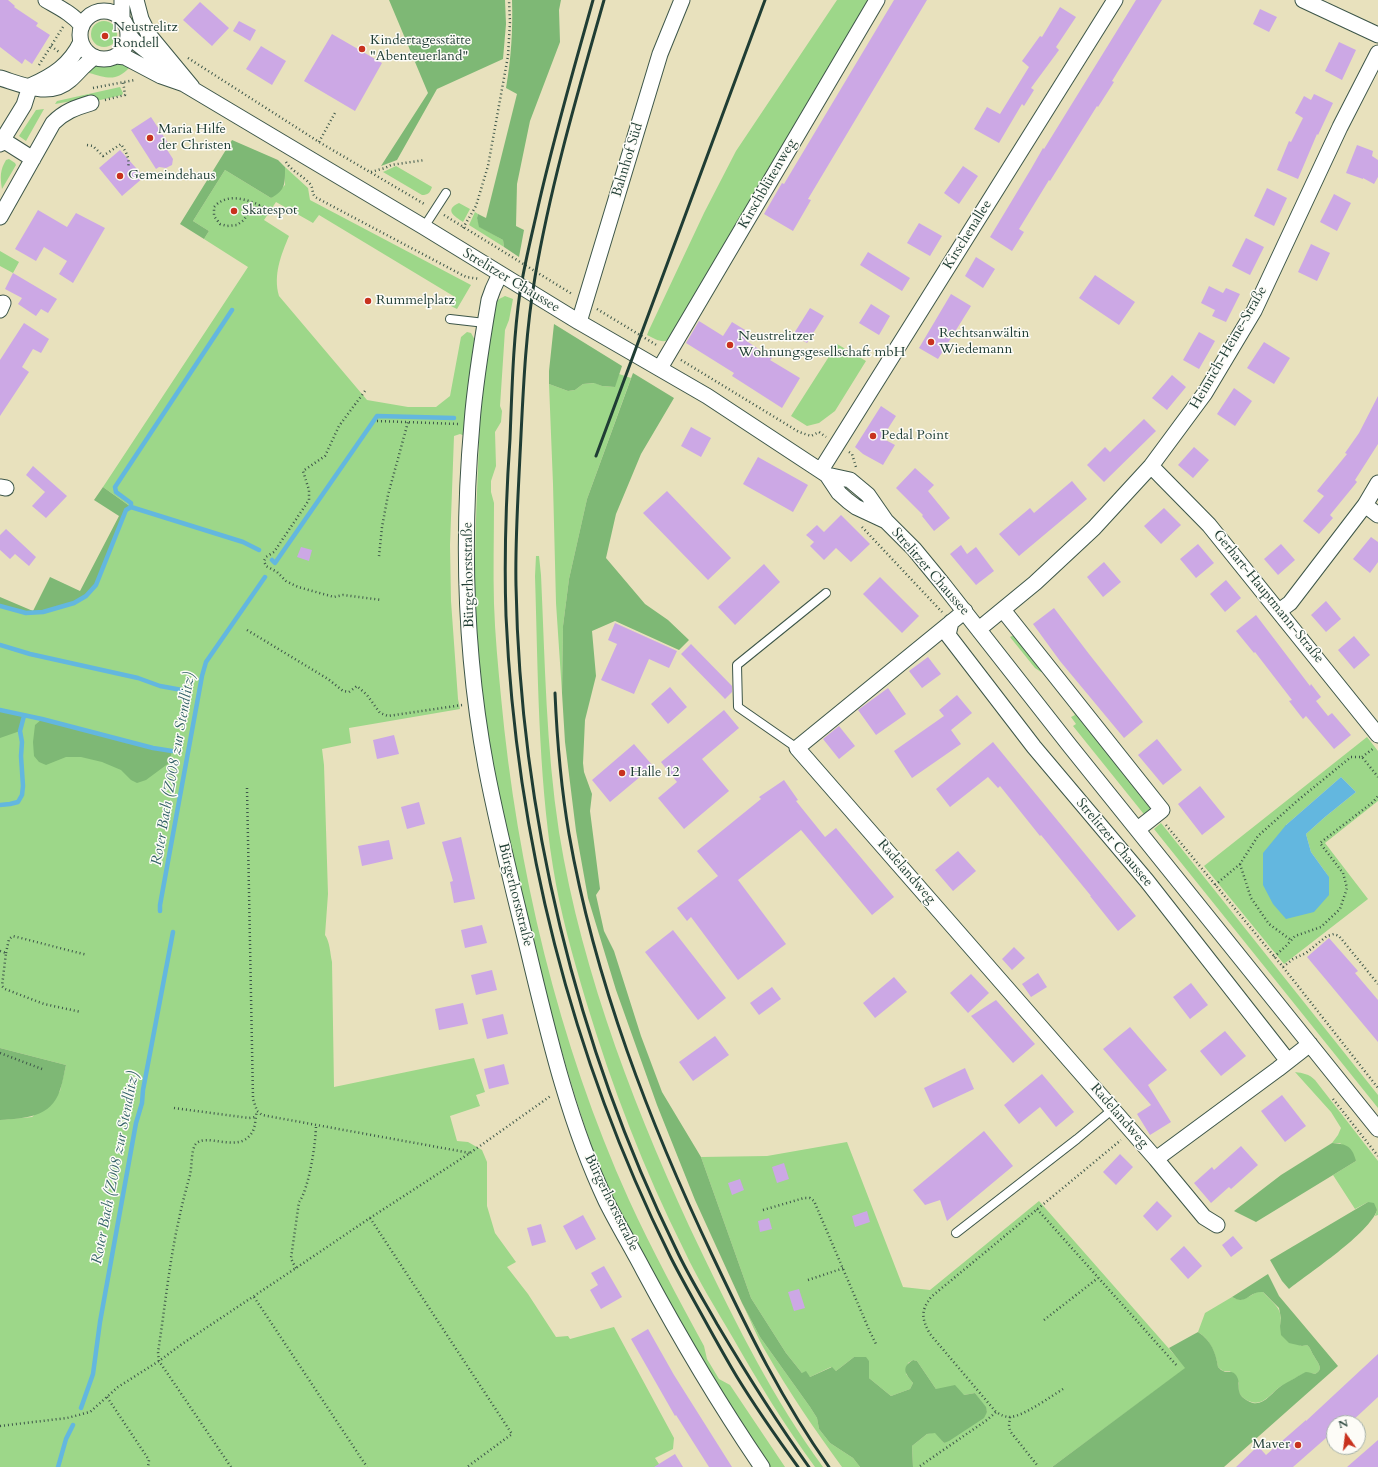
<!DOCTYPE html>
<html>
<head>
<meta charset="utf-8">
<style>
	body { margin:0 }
	#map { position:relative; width:1378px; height:1467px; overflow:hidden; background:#e8e1bd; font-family:Cardo,serif }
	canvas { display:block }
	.north { position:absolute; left:1326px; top:1415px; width:40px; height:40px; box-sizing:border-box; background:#fdfcf7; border:1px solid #a4b0a9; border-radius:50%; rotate:346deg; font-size:11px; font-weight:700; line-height:16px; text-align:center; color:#1f3d34 }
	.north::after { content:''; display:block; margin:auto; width:14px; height:18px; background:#c8321e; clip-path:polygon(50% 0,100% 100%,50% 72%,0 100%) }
</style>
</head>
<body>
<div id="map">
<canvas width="1378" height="1467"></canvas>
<div class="north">N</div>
</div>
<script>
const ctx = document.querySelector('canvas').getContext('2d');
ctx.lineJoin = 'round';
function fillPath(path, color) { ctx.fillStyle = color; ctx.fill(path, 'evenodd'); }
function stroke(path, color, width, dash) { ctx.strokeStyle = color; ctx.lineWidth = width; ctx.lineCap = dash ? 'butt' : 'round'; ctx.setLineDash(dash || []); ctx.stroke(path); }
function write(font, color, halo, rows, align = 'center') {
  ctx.font = font + ' Cardo,serif'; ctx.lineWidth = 3; ctx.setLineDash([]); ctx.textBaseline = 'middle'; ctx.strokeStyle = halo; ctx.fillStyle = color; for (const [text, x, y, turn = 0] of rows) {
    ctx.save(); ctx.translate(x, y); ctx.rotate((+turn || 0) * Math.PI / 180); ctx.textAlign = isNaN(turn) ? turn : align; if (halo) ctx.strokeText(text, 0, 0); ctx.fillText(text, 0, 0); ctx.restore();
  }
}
const green = new Path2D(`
	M837 0H870L668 339 666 341C659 342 653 338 647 335L649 330 704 213 736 151Z
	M91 34a13 13 0 1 1 26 0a13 13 0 1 1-26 0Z
	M118 62 130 67C116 82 108 78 89 73L88 71 96 65Z
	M120 87 123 93 122 95 96 101 89 98 55 104 57 101Z
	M44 109 26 141 19 136 36 110Z
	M9 159 15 163 16 165 2 189C0 177 0 170 6 160Z
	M396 166 432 187C430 193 428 195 422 195L383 172Z
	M285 167 308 188 310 200 471 285 457 309 451 306 455 297 319 215 313 223 276 202 264 220 289 236C281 255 273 275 279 296L367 400 408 407H436L450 396 461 337 467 332 471 333 476 342 465 436 460 434 454 436 450 545 451 601 458 699 460 709 349 728 351 743 322 749 324 765 328 894 325 935C330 942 330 953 332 962L334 1087 474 1058 485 1092 476 1095 480 1106 450 1116 457 1141 468 1142 482 1150 487 1162V1206L495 1233 516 1262 507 1267 528 1294 556 1337 568 1336 570 1339 614 1327 674 1438 673 1449 655 1458 661 1467H0V1120L32 1117 60 1091 66 1065 0 1048V606L43 612 86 596 126 510 131 507 103 487 248 267 204 239 209 231 193 221 225 170 271 198 285 185Z
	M459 203 470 209 463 222C454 216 444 210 459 203Z
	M475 212 478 214 477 218 480 227 503 240 504 247 469 225Z
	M0 251 19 262 13 273 0 266Z
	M505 296 513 299 509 320 505 330 500 406 502 411 501 422 495 432 496 466 491 481V492L494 503C494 537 493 571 494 604 495 635 498 666 501 697 517 869 558 1042 629 1200 652 1250 678 1298 704 1346L707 1359 719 1379 730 1385 785 1467H769C737 1424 711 1376 684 1330 652 1274 615 1213 594 1153 566 1075 546 994 526 913 503 819 481 723 476 626 473 563 477 501 479 439 480 408 485 377 488 346 490 335 491 313 496 303 498 299 501 298 505 296Z
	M837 344 866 361 835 411 819 423 807 426 791 416Z
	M619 374 631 378 587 499 569 579 563 626 562 693 556 603 553 484 549 384 568 391 575 390 583 384 595 383 602 386 614 387Z
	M536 556H539L541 575C545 661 546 747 559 832 582 975 639 1121 701 1251 737 1326 774 1400 823 1467H815C785 1426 758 1382 733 1338 716 1309 698 1280 684 1250 644 1170 612 1087 586 1001 573 957 560 912 553 867 538 771 538 672 535 576Z
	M1012 636H1015L1044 670 1041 672 1035 668 1010 637Z
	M1073 706 1156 811 1147 818 1073 726 1076 724 1071 717 1075 715 1070 708Z
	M1367 737 1378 751V801L1325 843 1368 899 1284 964 1204 866ZM1341 777 1356 792 1325 817 1306 834 1311 852 1329 877 1286 825Z
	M1161 823 1378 1095V1108L1154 829Z
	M1295 1072C1303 1073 1309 1074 1315 1080L1378 1161V1215L1375 1216 1377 1210 1368 1202 1355 1209 1333 1175 1356 1161 1340 1143H1332L1338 1135 1341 1128 1331 1112Z
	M847 1142 903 1287 930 1290 1039 1201 1186 1368 1052 1467H913L912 1446 927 1434 936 1432 944 1443 987 1412 985 1407 975 1393 964 1395 936 1389 917 1361 913 1360 908 1363 906 1374 913 1383 910 1389 891 1396 869 1378V1361L854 1357 836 1371 831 1367 810 1377 802 1373 786 1353 751 1298 701 1157 767 1156Z
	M1257 1292H1263C1273 1304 1284 1308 1280 1326L1301 1346 1307 1345C1311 1348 1311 1352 1314 1356 1317 1362 1325 1369 1315 1374 1304 1371 1301 1375 1292 1380 1289 1383 1285 1384 1281 1386 1269 1394 1262 1410 1245 1399 1238 1394 1238 1391 1239 1383L1230 1371H1223L1218 1367C1216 1354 1210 1339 1198 1332L1205 1313 1232 1297C1243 1303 1247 1297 1257 1292Z
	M742 1303 760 1337 810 1407 817 1418 819 1429 830 1443 853 1458 860 1467H842C815 1430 789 1392 766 1352 757 1337 750 1319 742 1303Z`);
const forest = new Path2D(`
	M389 0H505L506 24 503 59 437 89 397 160 381 166 428 93Z
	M512 0H561L559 10 560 42 530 121 517 184 516 226 524 230 519 257 504 247 503 240 479 227 477 218 478 214 486 218 517 94 506 88C511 59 513 30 512 0Z
	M232 140 278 160 285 167C285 183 286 190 271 198L225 170 193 221 209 231 204 239 180 224Z
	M554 324 622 366 615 387 602 386 594 383 583 384 575 390 568 391 549 384V371Z
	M633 373 674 398 641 454 616 514 606 558 645 604 668 620 689 640 679 650 615 621 592 631 596 676 585 720 583 763 584 772 592 794 590 811 600 889 596 895 604 931 614 951 641 1036 662 1092 701 1157 751 1298 786 1353 802 1373 806 1371 810 1377 832 1367 836 1371 854 1357H866L869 1361V1378L891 1396 910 1389 913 1383C906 1374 900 1368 913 1360L917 1361 936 1389 955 1385 964 1395 975 1393 986 1407 987 1412 984 1418 949 1441 944 1443 935 1433 927 1434 912 1446 913 1467H860L853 1458 830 1443 819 1429 817 1418 810 1407 760 1337 742 1303 695 1200 657 1105 616 990 588 898 576 831 565 742 562 693 563 626 569 579 587 499Z
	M103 487 131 507 126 510 96 585 86 596 74 603 43 612 26 613 0 606V597L33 611 50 577 80 591 119 516 94 500Z
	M0 710 24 716 20 731 0 738Z
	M42 719 153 748 172 751 169 763 146 780 137 783 131 780 121 770 102 762 81 757H66L46 765 39 762 34 756 33 742 35 725Z
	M0 1048 66 1065C64 1073 63 1082 60 1090 51 1118 25 1118 0 1120Z
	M1332 1143C1347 1144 1352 1146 1356 1161L1256 1222 1234 1211 1281 1175Z
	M1368 1202 1374 1203 1377 1210C1370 1233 1309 1273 1289 1289L1282 1281 1270 1260Z
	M1268 1274 1279 1296 1338 1366 1224 1467H1052L1185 1368 1169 1348 1198 1332C1211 1340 1216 1353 1218 1367 1220 1369 1221 1370 1223 1371 1227 1373 1231 1370 1235 1374 1244 1384 1231 1393 1250 1402 1263 1408 1272 1392 1281 1386 1285 1384 1303 1373 1306 1372 1309 1372 1311 1373 1315 1374 1325 1369 1317 1362 1314 1356 1311 1352 1311 1348 1307 1345L1302 1346 1289 1343 1281 1335 1280 1326 1281 1318 1279 1308 1263 1292C1248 1291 1247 1306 1232 1297Z`);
const water = new Path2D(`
	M1341 777 1356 792 1325 817 1306 834 1311 852 1329 877V895L1314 912 1286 919 1273 904 1263 885V853L1286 825Z`);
const stream = new Path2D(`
	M131 507V503L116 492 115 487 232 310
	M272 560 275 563 377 416 454 418
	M0 606 26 613 43 612 74 603 86 596 96 585 126 510 131 507 243 542 259 550
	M0 645 30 654 138 678 160 686 182 690
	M0 710 42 719 153 748 172 751
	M0 805 10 804 18 802 22 795 23 786 21 756 22 742 20 731 24 716
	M160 911V905L202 676 206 662 265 577
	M81 1408 93 1374 100 1322 136 1123 142 1103 143 1090 173 932
	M58 1467 66 1439 73 1425`);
const building = new Path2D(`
	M0 0H8L15 6 14 7 38 23 36 26 50 35 32 64 25 59 22 64 0 47Z
	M894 0H927L808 199 811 200 793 231 764 214 782 183 784 184Z
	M1136 0H1162L1112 81 1114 82 1098 107 1097 106 1050 181 1049 180 1019 229 1024 232 1012 251 990 237 1031 169 1043 148 1044 149Z
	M200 2 229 28 212 46 183 20Z
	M1060 7 1076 17 1056 47 1059 50 1031 88 1034 90 1024 106 1022 104 999 143 974 129 987 107 1000 114 1029 67 1022 61 1040 36 1042 37Z
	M1260 9 1277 17 1269 32 1253 24Z
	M239 21 256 30 250 41 233 31Z
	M332 34 382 63 355 111 304 81Z
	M1339 42 1356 50 1342 80 1325 71Z
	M261 46 286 61 272 85 246 69Z
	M1314 94 1333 103 1318 135 1317 134 1298 179 1277 170 1289 141 1291 142 1303 118 1295 113 1304 96 1311 100Z
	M151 117 170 146 166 148 173 159 172 165 166 168 159 167 156 169 131 130Z
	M1357 145 1373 151 1372 156 1378 160V177L1374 184 1363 178V179L1346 173Z
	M120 150 144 177 122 196 99 168Z
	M963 166 978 176 959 204 944 193Z
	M1267 188 1287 198 1274 226 1254 216Z
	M1334 194 1351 203 1337 231 1320 222Z
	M38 210 67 227 76 213 105 228 73 283 59 274 67 261 44 247 36 261 15 249Z
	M919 223 942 236 930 256 907 243Z
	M1246 238 1264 247 1250 275 1232 266Z
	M1311 244 1330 253 1317 281 1298 272Z
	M868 252 910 278 902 291 860 265Z
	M976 257 995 269 983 288 965 276Z
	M13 273 57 299 48 313 41 309 36 316 18 304 22 298 5 289Z
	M1095 275 1135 302 1119 325 1079 298Z
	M1209 286 1223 293 1226 288 1240 294 1226 322 1212 316 1215 310 1201 303Z
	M951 294 971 306 938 359 919 348Z
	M871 304 890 316 879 335 859 323Z
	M810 308 824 316 807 343 793 335Z
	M699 321 723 336 732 322 750 333 745 340 772 358 770 360 800 378 782 408 732 376 734 373 686 343Z
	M24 323 49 339 41 353 33 349 22 367 29 372 0 416V360Z
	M1199 332 1215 341 1199 369 1183 360Z
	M1264 342 1290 358 1274 384 1247 368Z
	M1172 375 1186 387 1167 410 1152 398Z
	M1234 388 1252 401 1235 426 1217 414Z
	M1378 396V444L1355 480 1357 482 1330 515 1333 518 1319 534 1303 521 1324 496 1317 491 1347 454 1345 453 1359 433Z
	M881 406 896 416 882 438 895 445 883 465 863 454 855 447Z
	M1144 419 1156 431 1104 482 1087 465 1105 447 1110 452Z
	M691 427 711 438 701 457 681 446Z
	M1194 447 1209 460 1193 478 1178 465Z
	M758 457 808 485 793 512 743 484Z
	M33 466 67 496 46 518 32 506 45 492 26 475Z
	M915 468 934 485 928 491 950 518 934 531 922 516 923 515 896 488Z
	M1072 481 1087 499 1019 556 999 534 1030 508 1034 513Z
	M667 491 731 558 708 580 643 513Z
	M1164 508 1181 525 1161 544 1144 526Z
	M841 515 870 544 851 562 836 548 824 560 810 546 814 542 806 535 817 525 824 532Z
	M6 529 36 557 29 566 15 554 10 559 0 550V535Z
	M1371 537 1378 542V562L1370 573 1353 559Z
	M1198 544 1214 563 1196 578 1180 559Z
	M1281 544 1295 560 1278 575 1264 559Z
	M961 545 967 554 976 547 994 571 976 585 950 554Z
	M301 547 312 550 309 561 297 557Z
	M1104 562 1121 582 1103 597 1087 577Z
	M764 564 780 582 735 625 718 607Z
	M880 577 919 616 902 633 863 594Z
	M1226 580 1241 598 1225 612 1210 594Z
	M1326 601 1341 619 1326 632 1311 615Z
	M1054 608 1089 654 1143 722 1124 738 1060 661 1033 624Z
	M1256 615 1310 686 1311 684 1321 697 1316 701 1328 716 1332 713 1351 735 1334 749 1306 716 1303 719 1289 701 1292 700 1255 652 1254 653 1236 631Z
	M615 623 677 651 669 668 649 659 634 694 601 680 617 644 608 640Z
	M1354 636 1370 655 1354 669 1338 650Z
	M691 644 732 686V692L725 699 681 654Z
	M928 657 941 674 922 688 909 671Z
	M670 687 687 707 668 724 651 704Z
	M888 688 906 714 876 735 858 710Z
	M957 695 972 713 951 730 961 744 912 778 894 751 944 716 939 710Z
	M724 710 739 728 702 759 729 791 684 829 658 798 677 782 661 762Z
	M839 726 855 746 839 759 823 739Z
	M394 735 399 754 377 759 373 740Z
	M1157 739 1182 770 1163 785 1138 755Z
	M993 742 1136 916 1118 931 1090 896H1091L1041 835 1040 836 1000 786 998 788 988 777 950 807 936 789Z
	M634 744 653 766 610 802 592 780Z
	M784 780 798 800 796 801 825 837 836 828 894 897 872 915 801 830 738 880 786 944 738 980 691 917 687 921 677 908 718 876 697 851 761 799 759 797Z
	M1200 786 1225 817 1202 835 1178 804Z
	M419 802 425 824 407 829 401 807Z
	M461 837 475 899 454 903 450 882 453 881 442 842Z
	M389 840 393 859 362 866 358 846Z
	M958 851 976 871 953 891 935 870Z
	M482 925 487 943 465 948 461 930Z
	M673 930 726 998 698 1020 645 952Z
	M1329 938 1358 971 1355 973 1378 1000V1042L1307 957Z
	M1014 947 1025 958 1012 970 1002 959Z
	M492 970 497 990 476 995 471 975Z
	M1038 973 1047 987 1031 997 1022 984Z
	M971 974 989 993 968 1013 950 993Z
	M894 977 907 992 875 1018 863 1003Z
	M1191 983 1208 1005 1190 1019 1173 997Z
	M772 987 781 999 759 1015 750 1003Z
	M996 1000 1035 1044 1013 1063 971 1016Z
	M463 1003 468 1024 439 1030 435 1009Z
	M503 1014 508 1034 487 1039 482 1019Z
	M1130 1027 1167 1070 1148 1085 1171 1122 1150 1135 1137 1114 1151 1105 1103 1049Z
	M1225 1031 1246 1056 1221 1076 1200 1051Z
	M715 1036 729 1055 693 1081 679 1062Z
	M504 1064 509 1084 489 1089 484 1069Z
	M965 1068 974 1089 933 1108 924 1088Z
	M1042 1074 1074 1112 1056 1127 1040 1107 1019 1124 1004 1105Z
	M1282 1095 1306 1126 1285 1142 1261 1111Z
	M984 1131 1013 1166 947 1221 940 1200 925 1205 913 1190Z
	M1241 1146 1258 1165 1231 1189 1229 1187 1211 1203 1194 1183 1212 1167 1214 1170Z
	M1120 1154 1133 1167 1116 1185 1103 1172Z
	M784 1163 789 1179 777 1183 772 1167Z
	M740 1179 744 1190 732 1195 728 1183Z
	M1157 1201 1172 1216 1157 1231 1143 1216Z
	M867 1211 870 1222 855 1227 852 1216Z
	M583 1215 596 1239 576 1250 563 1226Z
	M769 1218 772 1229 760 1232 758 1221Z
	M541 1224 546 1242 532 1246 527 1228Z
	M1233 1236 1243 1248 1231 1257 1222 1245Z
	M1184 1246 1202 1266 1188 1279 1170 1259Z
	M604 1266 622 1297 601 1309 590 1290 598 1285 591 1273Z
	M799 1289 805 1308 794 1311 788 1292Z
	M648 1329 674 1375 732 1467H709L676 1415 675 1416 631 1339Z
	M1378 1354V1397L1350 1423H1334V1431L1293 1467H1236L1258 1446 1266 1455 1306 1420V1421Z
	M1378 1440V1467H1347Z
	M675 1454 683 1467H654Z`);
const path = new Path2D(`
	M51 46 59 52
	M188 58 319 142 426 205
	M39 65 63 27
	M93 88 135 80
	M105 100 125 95 123 81
	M319 142 335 113
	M87 145 93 146 103 156 121 144C126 152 130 158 128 168
	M286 162C292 172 304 176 311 185 313 189 312 193 315 197L466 277 480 279
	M371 172 385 168 391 165 425 160
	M260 205 249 211 244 220 237 225 227 226 220 224 214 216V207C230 189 256 203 273 212
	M444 215 572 294
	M463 228 476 206 488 166 508 56 510 22 509 0
	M597 309 658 346
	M681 360 799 432 811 436 819 432 826 437
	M365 391 339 426 325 456 303 471 309 490V500L274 552 266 557 264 561 266 566 277 572 286 581 298 587 334 597 343 595 382 600
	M377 421 459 424
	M849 452 852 454 856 467
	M862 527 942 612
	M379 556 382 527 388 495 408 422
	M247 630 328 679 343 691 349 692 357 686 367 695 380 713 388 716 462 705
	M1362 757 1374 748
	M247 788 253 1099 257 1111 262 1115 470 1153
	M1166 825 1283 967 1378 1088
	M1240 864 1251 898 1269 924 1291 940
	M1215 885 1240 864 1258 836 1297 801 1351 757H1362L1378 777
	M0 951 6 953 2 986 5 989 44 1004 81 1012
	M6 953 9 939 13 936 87 955
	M1274 957 1286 946 1295 936 1321 927 1340 909 1347 888 1343 873 1320 843 1373 802 1378 796
	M1283 967 1293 959 1306 953 1327 936 1334 934 1339 936 1378 984
	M0 1053 42 1069
	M1333 1099 1378 1156
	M174 1108 249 1118 255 1117
	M1037 1209 1178 1367
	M763 1210 804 1198H810L814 1201 870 1332 877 1346
	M370 1218 512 1434 467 1467
	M296 1268 293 1263 291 1258 299 1202C309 1189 316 1142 316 1125
	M808 1280 844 1268
	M254 1297 367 1467
	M1044 1320 1098 1278
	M1063 1389C1050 1397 1024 1416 1010 1417 1005 1417 1001 1415 996 1412L930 1334C922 1319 920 1312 931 1297L1121 1140
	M107 1397 149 1460 148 1467
	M1010 1417 1009 1426 1010 1431 1037 1465
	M0 1426 67 1418 90 1412 118 1387 159 1361 182 1344 296 1268 370 1218 470 1153 552 1095
	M920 1466 987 1420 996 1412
	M231 1467 159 1361 158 1352C165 1308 169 1263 179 1219 182 1204 186 1190 190 1175 192 1166 191 1153 195 1145 205 1131 237 1154 251 1134 256 1128 255 1118 257 1111`);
const service = new Path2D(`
	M424 227 446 193
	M450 319 485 323
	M797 748 738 707 737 665 826 593
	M956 1233 1077 1139 1113 1109`);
const minor = new Path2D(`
	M46 0C58 7 73 14 82 26
	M122 0V18
	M136 0 141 19 149 35 192 87
	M1303 0 1378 35
	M80 35a24 24 0 1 1 48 0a24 24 0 1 1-48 0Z
	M129 35 134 41 168 68
	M116 56 125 57 161 76 184 84 424 227 579 322 707 396 827 475 839 493 848 501 856 507 886 521
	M0 78C23 85 50 98 70 80 79 72 85 63 95 57
	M30 86C53 76 70 65 81 42
	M3 140 33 159
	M0 144 24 105 30 86
	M0 217 53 123C65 111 75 108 91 103
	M500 274 493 289 489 300C482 341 475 382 472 423 462 536 465 655 486 767 498 830 514 892 529 954 549 1037 569 1123 606 1201 618 1225 632 1248 644 1271 680 1338 719 1404 762 1467
	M0 310 3 303
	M579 322 660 54 682 0
	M660 368 877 0
	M1151 466 1209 525 1378 735
	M821 470 1115 0
	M827 475 850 480 868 495 886 521 914 549 942 583 1070 746 1378 1129
	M0 487 6 488
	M1365 505 1378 515
	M1003 610 1162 810 1138 829
	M965 611 797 748 1156 1159 1204 1217 1217 1225
	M1279 611 1290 603 1365 505 1378 483
	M951 622 948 635 1034 747 1147 881 1288 1061
	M979 629 1035 583 1094 528 1151 466 1205 393 1254 311 1340 127 1378 53
	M1156 1159 1278 1069 1310 1044`);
const rail = new Path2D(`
	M593 0C573 72 552 143 536 216 530 242 524 267 520 292 513 341 512 390 510 439 506 498 504 557 506 616 516 838 571 1056 670 1256 680 1276 692 1297 703 1317 714 1337 725 1357 737 1377 756 1408 777 1438 798 1467
	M604 0C578 92 551 183 535 277 525 336 523 396 520 455 518 498 515 542 516 586 520 813 576 1045 676 1249 688 1275 703 1299 717 1324 746 1373 776 1421 809 1467
	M596 456 765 0
	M555 693C557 740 561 787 569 834 595 982 650 1124 714 1259 748 1331 783 1402 829 1467`);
const markers = [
	[105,36,4,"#c8321e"],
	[362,49,4,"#c8321e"],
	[150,138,4,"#c8321e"],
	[120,176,4,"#c8321e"],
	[234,211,4,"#c8321e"],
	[368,301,4,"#c8321e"],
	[931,342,4,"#c8321e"],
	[730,345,4,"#c8321e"],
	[873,436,4,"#c8321e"],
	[622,773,4,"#c8321e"],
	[1298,1445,4,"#c8321e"]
];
const poiNames = [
	["Neustrelitz",113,28],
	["Rondell",113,44],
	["Kindertagesstätte",370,41],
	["\"Abenteuerland\"",370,57],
	["Maria Hilfe",158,130],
	["der Christen",158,146],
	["Gemeindehaus",128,176],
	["Skatespot",242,211],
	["Rummelplatz",376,301],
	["Rechtsanwältin",939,334],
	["Wiedemann",939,350],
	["Neustrelitzer",738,337],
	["Wohnungsgesellschaft mbH",738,353],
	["Pedal Point",881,436],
	["Halle 12",630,773],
	["Maver",1290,1445,"right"]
];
const streetNames = [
	["Bahnhof Süd",628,160,-73],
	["Kirschblütenweg",768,184,-60],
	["Kirschenallee",968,235,-58],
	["Strelitzer Chaussee",511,281,31],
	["Heinrich-Heine-Straße",1229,348,-60],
	["Strelitzer Chaussee",930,572,49],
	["Bürgerhorststraße",469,575,-91],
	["Gerhart-Hauptmann-Straße",1268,597,51],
	["Strelitzer Chaussee",1114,843,50],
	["Radelandweg",906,872,49],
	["Bürgerhorststraße",515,895,76],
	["Radelandweg",1119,1116,49],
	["Bürgerhorststraße",611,1203,64]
];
const waterNames = [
	["Roter Bach (Z008 zur Stendlitz)",174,769,-80],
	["Roter Bach (Z008 zur Stendlitz)",116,1168,-79]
];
fillPath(green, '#9dd789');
fillPath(forest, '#7eb875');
fillPath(water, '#63b7df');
stroke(stream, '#63b7df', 4.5);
fillPath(building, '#cca8e5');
stroke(service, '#3d5649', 10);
stroke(minor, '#3d5649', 17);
stroke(path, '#3d5649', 2.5, [1, 3]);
stroke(service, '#fff', 8);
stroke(minor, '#fff', 15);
stroke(rail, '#1f3d34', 3);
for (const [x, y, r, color] of markers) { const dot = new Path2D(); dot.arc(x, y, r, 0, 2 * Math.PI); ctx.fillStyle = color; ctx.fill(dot); stroke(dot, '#fdfcf7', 1.5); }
write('14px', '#1f3d34', '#fdfcf7', poiNames, 'left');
write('14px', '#1f3d34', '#fdfcf7', streetNames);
write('italic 15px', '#336267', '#fdfcf7', waterNames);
</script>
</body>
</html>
